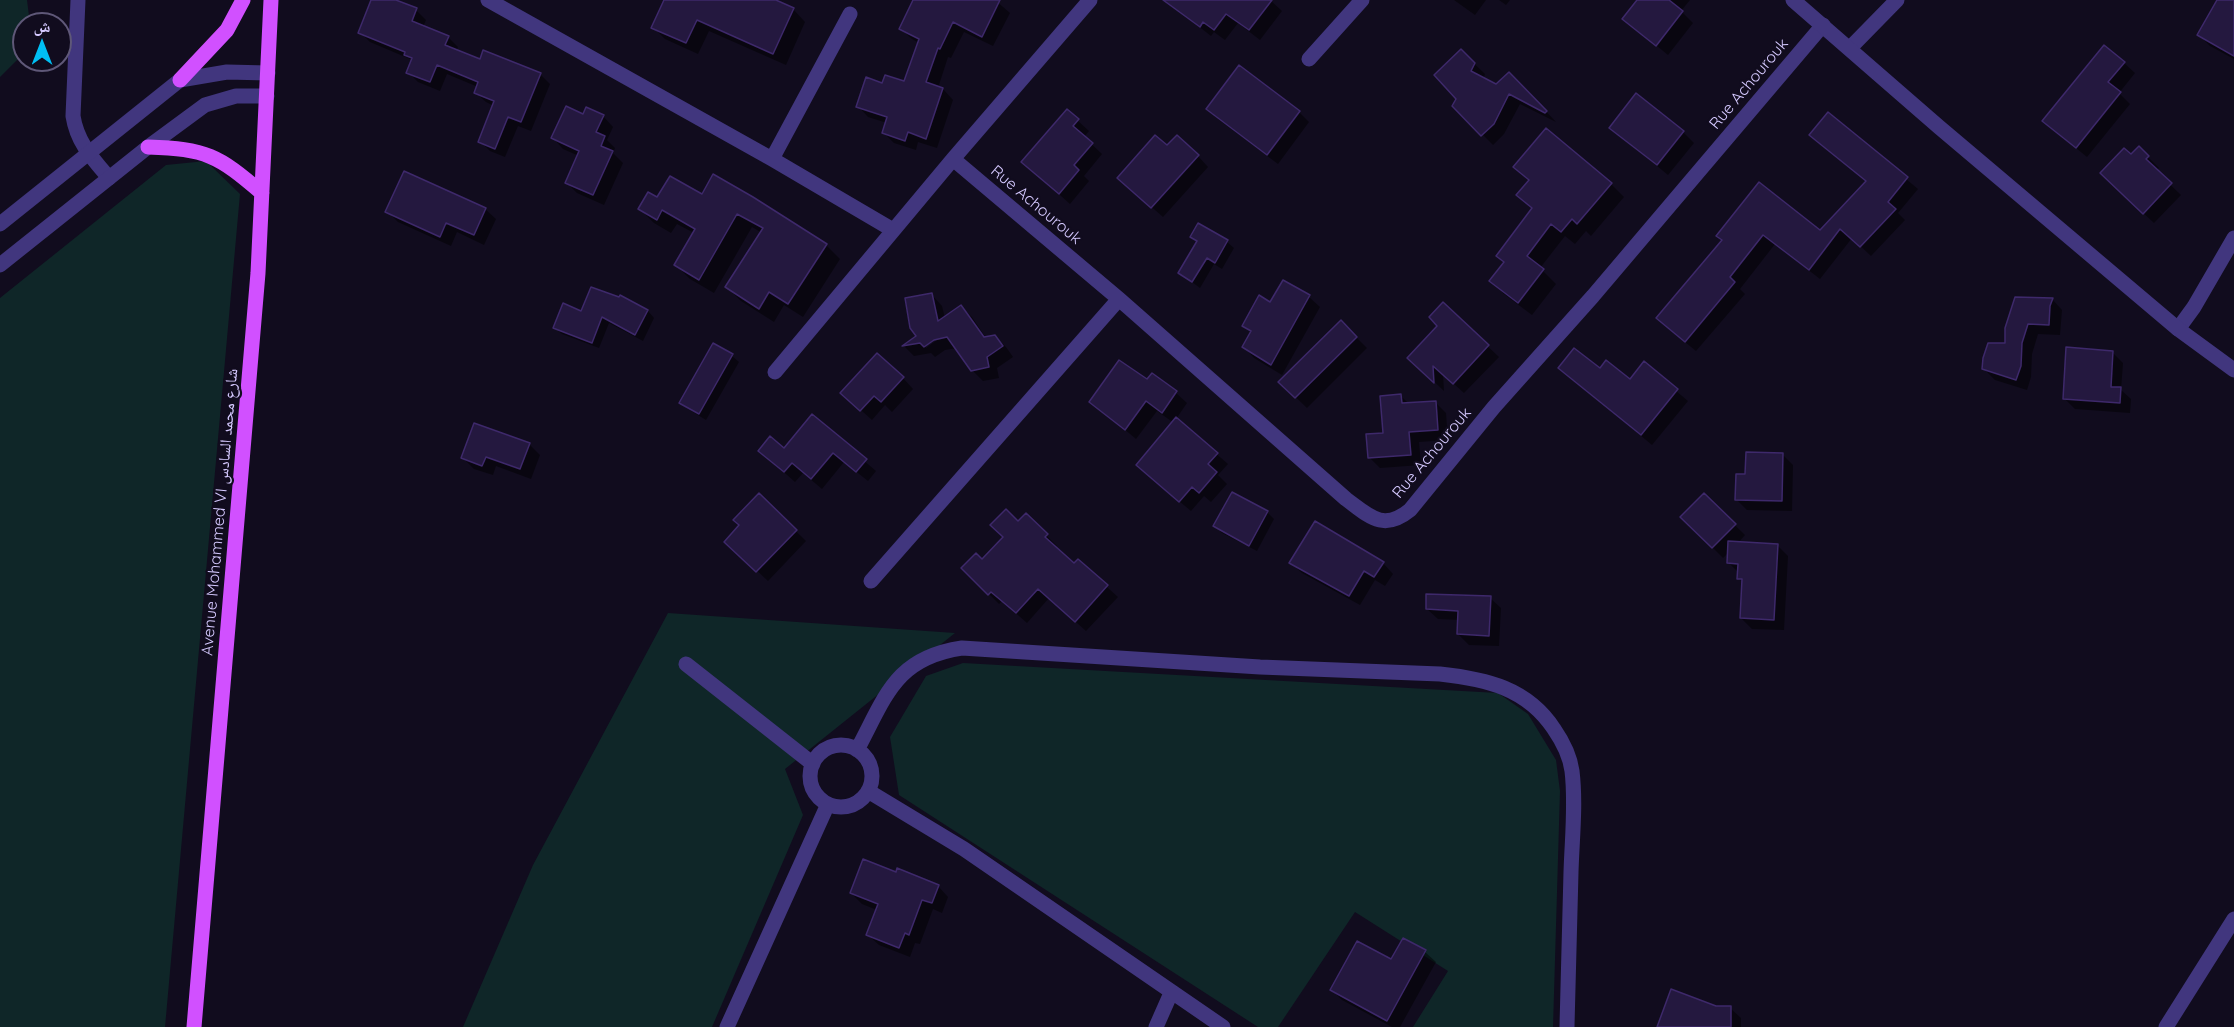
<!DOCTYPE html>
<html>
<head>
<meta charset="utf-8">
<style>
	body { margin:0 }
	#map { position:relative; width:2234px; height:1027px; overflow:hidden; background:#110c1e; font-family:Quicksand,"Noto Naskh Arabic",sans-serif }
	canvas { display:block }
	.north { position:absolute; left:12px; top:12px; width:60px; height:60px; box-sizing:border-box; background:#110c1e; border:2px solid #5f5878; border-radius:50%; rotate:0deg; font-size:16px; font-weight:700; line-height:24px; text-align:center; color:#d5c9ff }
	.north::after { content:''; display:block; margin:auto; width:21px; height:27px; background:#00bff4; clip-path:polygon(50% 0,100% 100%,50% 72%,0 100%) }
</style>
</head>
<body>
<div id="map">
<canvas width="2234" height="1027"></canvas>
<div class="north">ش</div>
</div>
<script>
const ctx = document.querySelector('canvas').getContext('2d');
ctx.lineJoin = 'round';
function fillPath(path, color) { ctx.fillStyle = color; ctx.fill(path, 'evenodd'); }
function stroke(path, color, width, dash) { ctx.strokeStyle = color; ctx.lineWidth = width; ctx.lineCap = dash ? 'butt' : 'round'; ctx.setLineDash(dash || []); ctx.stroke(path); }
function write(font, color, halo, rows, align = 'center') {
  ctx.font = font + ' Quicksand,"Noto Naskh Arabic",sans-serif'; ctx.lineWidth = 4.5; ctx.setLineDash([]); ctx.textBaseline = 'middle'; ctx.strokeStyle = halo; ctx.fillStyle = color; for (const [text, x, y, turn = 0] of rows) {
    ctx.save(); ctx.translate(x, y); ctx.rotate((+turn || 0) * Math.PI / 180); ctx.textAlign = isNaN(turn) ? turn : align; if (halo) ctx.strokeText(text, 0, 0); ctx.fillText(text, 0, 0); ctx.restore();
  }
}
const green = new Path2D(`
	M0 0H27L30 24H24V53L0 77Z
	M206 161 240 194 165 1027H0V298L166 165Z
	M668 613 955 633 785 769 803 815 712 1027H463L533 865Z
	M963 663 1498 693 1528 714 1556 760 1560 791 1553 1027H1413L1448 971 1355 912 1278 1027H1258L899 795 890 737 926 676Z`);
const shadow = new Path2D(`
	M373 0H392L416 10 426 20 423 27 448 37 458 47 456 51 481 61 540 74 550 84 531 131 518 126 505 157 490 151 480 141 494 106 486 102 476 93 478 87 447 74 440 91 418 82 408 72 412 61 410 59 370 42 360 32Z
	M666 0H772L793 9 805 22 786 65 709 31 698 54 665 39 653 27Z
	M915 0H995L1010 13 993 46 964 32 951 58 948 57 938 88 943 89 953 100 937 148 918 142 916 150 894 143 884 133 887 123 868 117 858 106 883 85 905 83 919 43 912 39 901 29Z
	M1165 0H1270L1282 11 1260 40 1238 23 1225 40 1214 32 1211 36Z
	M1454 0H1486L1475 15Z
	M1499 0H1510L1506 5Z
	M1638 0H1690L1681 11 1693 23 1668 55 1624 19Z
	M2219 0H2234V59L2210 46 2199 35Z
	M1461 51 1485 74 1483 79 1496 86 1520 84 1556 122 1520 104 1504 134 1493 145 1454 106 1458 98Z
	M2124 63 2135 73 2119 93 2130 104 2087 157 2055 131Z
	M1208 109 1299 112 1309 122 1278 164 1219 120Z
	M1067 111 1089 131 1084 137 1102 154 1084 176 1089 181 1070 204 1023 162Z
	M1828 114 1918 189 1898 213 1905 220 1871 256 1852 238 1820 279 1775 244 1740 289 1745 294 1696 351 1669 329 1723 241 1718 236 1820 232 1867 182 1811 135Z
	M584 116H603L613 127 607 140 615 148 613 153 623 163 604 205 577 193 567 183 579 156 563 149 553 138Z
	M1611 128 1683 132 1694 143 1668 175Z
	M1167 148 1198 156 1208 167 1163 217 1130 188Z
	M2139 148 2159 168 2156 171 2181 195 2154 223 2112 184Z
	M1515 167 1611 184 1624 197 1591 236 1586 231 1575 244 1565 236 1540 268 1556 284 1532 315 1504 294 1491 281 1505 263 1533 209 1530 182Z
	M703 196 826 245 840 259 803 317 784 305 774 322 741 301 727 287 762 233 752 227 714 293 690 279 676 265 694 233 677 224 671 233 654 223 640 209 658 199Z
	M485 209 496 219 484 245 457 232 451 246 398 222 387 211Z
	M1199 225 1227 242 1234 248 1222 269 1214 264 1200 288 1180 273 1198 243 1192 237Z
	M1283 282 1309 297 1320 307 1282 375 1254 358 1244 347 1252 333 1244 325 1271 304Z
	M932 295 942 306 945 318 961 307 972 317 986 338 995 336 1006 347 1013 357 997 368 999 378 983 381 972 370 957 348 945 350 935 357 931 353 914 356 904 346 918 337ZM940 334 941 337 926 348 924 345Z
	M620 297 648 311 654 318 643 341 609 323 599 348 562 334 555 328 582 313Z
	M2052 299 2062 310 2060 335 2038 334 2032 354 2031 377 2027 390 1995 380 1984 369Z
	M1443 304 1499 357 1464 393 1443 374 1444 391 1420 368 1439 326Z
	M1341 322 1367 348 1307 408 1280 382Z
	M714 345 732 356 739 362 706 420 688 409 681 403Z
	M2112 352 2123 363 2121 390 2131 399 2130 413 2075 409 2064 398Z
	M1644 364 1688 401 1652 445 1560 368 1630 381Z
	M1152 375 1176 393 1187 403 1176 419 1228 464 1218 475 1227 484 1211 502 1204 496 1191 511 1148 475 1174 423 1157 411 1136 439 1091 401 1147 381Z
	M903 378 913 389 892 412 885 405 872 420 853 403Z
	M1401 396 1409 404 1435 402 1446 413 1448 440 1419 442 1421 465 1380 468 1369 457 1384 434Z
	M812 416 876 471 868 481 844 462 822 489 803 473 795 482 760 451 784 450Z
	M529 444 540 455 531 479 496 466 493 475 474 469 463 458Z
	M1782 454 1793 465 1792 511 1747 510 1736 499 1747 476Z
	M759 495 806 541 768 581 737 552 741 526Z
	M1704 495 1745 535 1738 543 1777 545 1788 556 1784 630 1752 629 1741 618 1744 583 1738 578 1739 573 1729 563V552L1723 558 1682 517Z
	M1267 512 1274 519 1257 551 1222 533 1215 526Z
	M1026 515 1057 546 1055 548 1074 566 1078 561 1118 597 1086 631 1049 598 1027 623 1002 601 999 604 963 568 982 561Z
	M1291 563H1383L1393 574 1385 586 1375 580 1360 605 1302 573Z
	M1490 598 1501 608 1499 646 1469 645 1458 634 1459 620 1438 619 1427 609Z
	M938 886 948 897 942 913 933 909 920 944 915 943 910 957 879 945 868 935 877 910 862 904 851 893Z
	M1425 952 1436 962 1400 1027H1392L1342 1000 1331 989 1391 961Z
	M1716 1007 1730 1008 1741 1018V1027H1658Z`);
const building = new Path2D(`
	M371 0H396L417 8 412 21 449 36 445 45 480 59 483 50 541 73 521 122 508 117 495 149 478 142 494 101 474 93 478 82 437 65 430 82 406 73 412 58 404 55 405 52 358 33Z
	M664 0H776L794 8 773 54 697 20 686 43 651 28Z
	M913 0H1000L982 37 953 22 940 49 938 48 926 82 943 88 926 139 908 132 905 141 882 133 887 117 856 107 866 77 882 83 885 75 904 81 919 39 899 29Z
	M1163 0H1272L1249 30 1226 14 1214 30 1203 22 1200 27Z
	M1637 0H1669L1683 11 1656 46 1622 19Z
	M2217 0H2234V56L2197 35Z
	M2104 45 2125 62 2108 82 2121 92 2076 148 2042 121Z
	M1461 49 1475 63 1471 71 1496 84 1509 72 1547 111 1545 113 1509 94 1494 124 1481 136 1452 106 1456 99 1434 75Z
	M1239 65 1300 111 1267 155 1206 109Z
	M1636 93 1684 131 1657 165 1609 128Z
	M566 106 583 114 586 107 604 115 596 132 605 136 601 146 613 151 593 195 565 183 579 151 551 138Z
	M1067 109 1079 119 1073 126 1093 143 1074 165 1079 170 1059 194 1021 162Z
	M1828 112 1908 177 1888 202 1896 209 1860 247 1840 229 1809 270 1763 235 1730 277 1735 282 1685 342 1656 318 1722 240 1716 236 1759 182 1820 230 1866 181 1809 135Z
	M1546 128 1612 183 1577 224 1572 219 1561 232 1551 224 1527 256 1544 269 1518 303 1489 281 1504 262 1496 256 1532 208 1516 195 1529 180 1513 167Z
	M1155 135 1167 145 1177 135 1199 155 1151 208 1117 178Z
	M2139 146 2149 156 2146 159 2172 183 2143 214 2100 173 2124 148 2131 154Z
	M404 171 486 208 474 235 446 223 440 237 385 212Z
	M713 174 753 197 827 244 788 304 769 292 759 309 725 287 763 228 737 214 699 280 674 265 695 229 662 210 657 220 638 209 648 192 657 197 670 176 702 194Z
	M1198 223 1228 240 1215 263 1207 258 1192 282 1178 273 1197 241 1190 237Z
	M1283 280 1310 295 1271 365 1242 347 1251 331 1242 326 1259 295 1270 302Z
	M591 287 619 297 620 295 648 310 635 335 602 317 592 343 553 328 563 303 581 311Z
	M932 293 938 321 961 305 984 337 995 335 1003 346 987 357 989 367 971 371 947 337 934 340 924 347 920 343 902 346 916 336 910 328 905 298Z
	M2015 297 2053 298 2050 306 2049 325 2028 324 2022 343 2021 366 2016 380 1982 369 1983 358 1988 343H2005V328Z
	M1443 302 1489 345 1453 384 1433 366 1434 383 1407 358 1437 326 1429 317Z
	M1341 320 1357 337 1295 398 1278 382Z
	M713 343 733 354 699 414 679 403Z
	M2066 347 2113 351 2111 387H2121L2120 403 2063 399Z
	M1574 348 1600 368 1606 360 1630 379 1644 361 1678 389 1641 435 1558 368Z
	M877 353 904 377 881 402 874 396 860 411 840 393Z
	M1119 360 1147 379 1152 373 1177 391 1162 413 1146 401 1125 430 1089 402Z
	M1401 394 1402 403 1436 401 1438 430 1409 432 1411 455 1368 458 1366 434 1383 433 1380 396Z
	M812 414 867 459 856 472 833 453 811 479 792 463 784 472 758 451 770 436 784 448Z
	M1176 417 1218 453 1208 464 1217 472 1199 493 1192 487 1179 502 1136 465Z
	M474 423 530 443 520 469 486 457 482 466 461 458Z
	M1746 452 1783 453 1782 501 1735 500 1736 474H1745Z
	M1232 492 1268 511 1249 546 1213 526Z
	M759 493 797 530 756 572 724 542 739 525 733 520Z
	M1704 493 1736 524 1712 548 1680 517Z
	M1006 509 1018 521 1026 513 1048 534 1045 537 1074 563 1078 559 1108 585 1075 622 1038 589 1016 613 991 592 988 595 961 568 976 553 982 559 1003 537 990 525Z
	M1315 521 1384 562 1374 577 1364 571 1349 596 1289 563Z
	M1728 541 1778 544 1774 620 1740 618 1742 579H1737L1738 564 1727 563Z
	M1426 594 1491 596 1489 636 1457 634 1458 611 1426 609Z
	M863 859 896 872 897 868 939 885 932 903 922 900 909 935 905 933 899 948 866 935 878 904 850 893Z
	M1403 938 1426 950 1387 1021 1330 990 1357 941 1391 959Z
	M1671 989 1716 1006H1731V1027H1657Z`);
const minor = new Path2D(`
	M78 0 73 116C77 142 92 158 109 178
	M488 0 772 159 893 230
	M1850 48 1897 0
	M1309 59 1362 0
	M772 159 850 14
	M953 159 1119 299 1346 499C1369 516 1383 532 1410 510L1494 407 1593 296 1823 25
	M2178 329 2194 307 2234 238
	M775 372 953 159 1090 0
	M871 581 1119 299
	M686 664 813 764
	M810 776a31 31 0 1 1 62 0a31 31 0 1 1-62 0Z
	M857 750C886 696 895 658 962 648L1260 667 1440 674C1486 679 1527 688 1554 729 1563 742 1570 756 1572 771 1576 804 1572 839 1571 872 1570 923 1568 975 1567 1027
	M868 791 964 849 1223 1027
	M727 1027 828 804
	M1156 1027 1171 993
	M2166 1027 2234 919`);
const tertiary = new Path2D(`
	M1793 0 1939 127 2178 329 2234 370
	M0 224 180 80 227 72 268 73
	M0 265 148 147 205 105 236 96H267`);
const primary = new Path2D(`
	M180 80 227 30 243 0
	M148 147C206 149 218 155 262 193
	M194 1027 258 273 271 0`);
const streetNames = [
	["Rue Achourouk",1749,84,-50],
	["Rue Achourouk",1036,205,40],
	["Rue Achourouk",1432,453,-50],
	["Avenue Mohammed VI شارع محمد السادس",220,512,-85]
];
fillPath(green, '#0f2628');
fillPath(shadow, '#0007');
fillPath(building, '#24183f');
stroke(building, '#3e296b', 1.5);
stroke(minor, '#41367e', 15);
stroke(tertiary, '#41367e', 15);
stroke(primary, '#d150ff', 15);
write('16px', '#d5c9ff', '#110c1e', streetNames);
</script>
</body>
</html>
